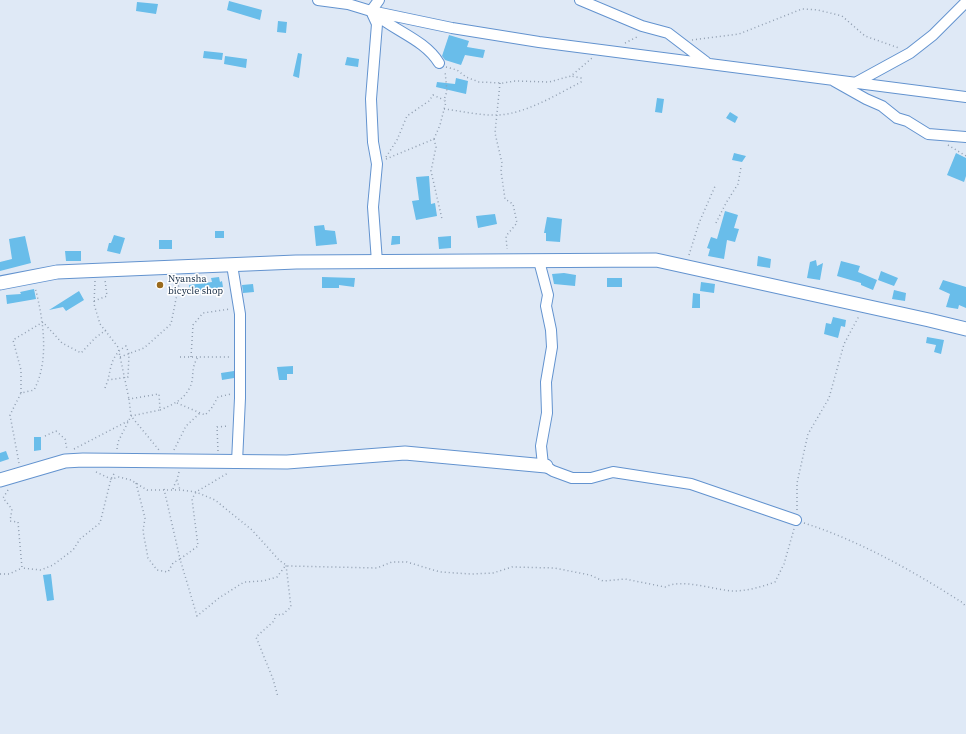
<!DOCTYPE html>
<html>
<head>
<meta charset="utf-8">
<style>
	body { margin:0 }
	canvas { display:block; background:#dfe9f6 }
</style>
</head>
<body>
<canvas width="966" height="734"></canvas>
<script>
const ctx = document.querySelector('canvas').getContext('2d');
ctx.lineJoin = 'round';
function fillPath(path, color) { ctx.fillStyle = color; ctx.fill(path, 'evenodd'); }
function stroke(path, color, width, dash) { ctx.strokeStyle = color; ctx.lineWidth = width; ctx.lineCap = dash ? 'butt' : 'round'; ctx.setLineDash(dash || []); ctx.stroke(path); }
function write(font, color, halo, rows, align = 'center') {
  ctx.font = font + ' "Source Serif 4",serif'; ctx.lineWidth = 3; ctx.setLineDash([]); ctx.textBaseline = 'middle'; ctx.strokeStyle = halo; ctx.fillStyle = color; for (const [text, x, y, turn = 0] of rows) {
    ctx.save(); ctx.translate(x, y); ctx.rotate((+turn || 0) * Math.PI / 180); ctx.textAlign = isNaN(turn) ? turn : align; if (halo) ctx.strokeText(text, 0, 0); ctx.fillText(text, 0, 0); ctx.restore();
  }
}
const building = new Path2D(`
	M229 1 262 10 260 20 227 10Z
	M137 2 158 4 156 14 136 11Z
	M278 21 287 22 286 33 277 32Z
	M449 35 469 41 467 47 485 50 483 58 465 55 461 65 445 60 442 56Z
	M204 51 223 53 222 60 203 58Z
	M298 53 302 54 299 78 293 76Z
	M225 56 247 59 246 68 224 64Z
	M347 57 359 59 358 67 345 65Z
	M456 78 468 81 466 94 436 87 437 82 455 84Z
	M657 98 664 99 662 113 655 112Z
	M730 112 738 117 735 123 726 118Z
	M734 153 746 156 742 162 732 160Z
	M956 153 966 158V176L964 182 947 175Z
	M429 176 431 204 435 203 437 216 416 220 412 201 419 200 416 177Z
	M725 211 738 215 734 228 739 229 735 242 727 240 724 259 708 256 710 249 707 248 711 237 717 239Z
	M495 214 497 224 478 228 476 216Z
	M547 217 562 219 560 242 546 241V233H544Z
	M324 225 325 230 335 231 337 244 316 246 314 226Z
	M215 231H224V238H215Z
	M114 235 125 238 120 254 107 251 109 243H111Z
	M25 236 31 263 0 271V262L12 259 9 239Z
	M392 236H400V244L391 245Z
	M451 236V248L439 249 438 237Z
	M159 240H172V249H159Z
	M65 251H81V261H66Z
	M758 256 771 259 770 268 757 266Z
	M816 260 817 266 823 263 820 280 807 278 810 262Z
	M841 261 860 266 858 272 877 280 873 290 861 285V283L837 276Z
	M881 271 898 278 894 286 878 280Z
	M564 273 576 275 575 286 554 284 552 274Z
	M219 277 220 282 222 281 223 287 190 292 189 285 212 282 211 278Z
	M322 277 355 278 354 287 339 285V288H322Z
	M607 278H622V287H607Z
	M943 280 966 287V308L959 305 958 309 946 307 950 294 939 289Z
	M701 282 715 284 714 293 700 291Z
	M253 284 254 292 243 293 242 285Z
	M34 289 36 299 7 304 6 295 21 294 20 292Z
	M894 290 906 293 905 301 892 299Z
	M79 291 84 300 66 311 63 307 49 310Z
	M693 293 700 294V308H692Z
	M833 317 846 320 845 327 841 326 838 338 824 334 826 323 831 324Z
	M927 337 944 340 941 354 934 352 936 345 926 343Z
	M293 366V374H287V380H279L277 367Z
	M234 371V378L222 380 221 373Z
	M34 437H41V450L34 451Z
	M6 451 9 459 0 462V453Z
	M51 574 54 600 47 601 43 575Z`);
const path = new Path2D(`
	M692 40 739 34 802 9 818 10 842 16 865 36 899 48
	M625 43 639 36
	M446 67 457 70 466 77 479 82 503 83 515 81 549 82 571 76 592 58
	M500 83 495 133 502 163 501 171 505 199 513 204 517 223 506 236 507 249
	M444 109C462 111 481 116 499 115 527 113 556 95 581 82V78L571 76
	M434 139 436 147 431 171 442 219
	M948 145 966 156
	M386 157 397 140 407 116 429 101 433 95 444 100
	M386 159 434 139 440 125 446 102 444 100 447 91 445 71
	M716 223 726 203 738 184 741 167
	M689 255 699 223 716 184
	M95 281 94 304 100 324 118 347 129 399
	M94 301 107 296 105 280
	M120 357 144 348 171 324 180 279
	M180 357H198
	M191 357 193 325 203 313 230 309
	M105 388 108 380 128 377 129 354 126 346C112 354 111 366 108 380
	M21 393V370L13 340 43 322 62 343 81 353 95 338 106 330
	M177 403 205 415 211 409 218 397 231 394
	M160 410C172 405 184 400 190 387 195 377 190 369 198 357H231
	M45 436 56 431 65 439 67 450
	M74 449 128 421
	M117 449 118 442 131 416 160 410 159 394 129 399 131 416 159 450
	M174 450 186 426 200 413
	M218 451 217 427 229 426
	M19 463 10 415 21 393 34 390C50 360 43 318 35 287
	M96 472 111 479 119 477 131 480 147 490H180L196 492 215 500 252 530 280 561 288 566 377 568 392 562H407L440 572 471 574 493 573 512 567 554 568 590 575 603 581 625 579 665 587C682 578 714 590 733 591 747 591 761 587 775 582L784 564 794 529
	M179 472 177 480 180 490
	M136 483 145 518 143 531 148 558 157 570 168 572 173 563 180 559 197 616 219 598 244 582 263 581 277 577 286 565 291 607 282 615 276 614 274 621 256 637 273 679 278 697
	M164 489 180 559 198 546 192 499 196 492 228 473
	M173 489 176 481
	M8 490 3 498 12 509 10 521 18 522 22 568 41 570 53 565 73 550 80 539 100 523 111 479 115 472
	M797 510V483L808 434 829 398 844 344 859 316
	M804 523C860 541 913 571 963 603L966 607
	M0 574H9L22 568`);
const minor = new Path2D(`
	M318 0 348 4 371 11 452 28 539 42 966 97
	M580 0 642 26 668 33 706 62
	M371 11 377 24 371 99 373 142 377 164 373 207 377 262
	M371 11 379 0
	M375 14C395 31 425 40 439 63
	M834 81 866 99 882 106 897 118 907 121 928 134 966 137
	M857 82 910 53 933 35 966 2
	M539 261 548 295 546 306 551 330 552 347 546 382 547 413 541 446 543 465 553 471 572 478H591L613 472 691 484 796 520
	M232 265 240 314V398L237 462`);
const tertiary = new Path2D(`
	M0 283 57 272 296 262 656 260 929 320 966 329
	M0 480 65 461 83 460 287 462 405 453 546 466`);
const markers = [
	[160,285,4,"#9a6a1c"]
];
const poiNames = [
	["Nyansha",168,279],
	["bicycle shop",168,291]
];
fillPath(building, '#69bdea');
stroke(minor, '#6393cf', 12);
stroke(tertiary, '#6393cf', 15);
stroke(path, '#919fb1', 1.5, [1, 3]);
stroke(minor, '#fff', 10);
stroke(tertiary, '#fff', 13);
for (const [x, y, r, color] of markers) { const dot = new Path2D(); dot.arc(x, y, r, 0, 2 * Math.PI); ctx.fillStyle = color; ctx.fill(dot); stroke(dot, '#fff', 1.5); }
write('10px', '#1b3048', '#fff', poiNames, 'left');
</script>
</body>
</html>
